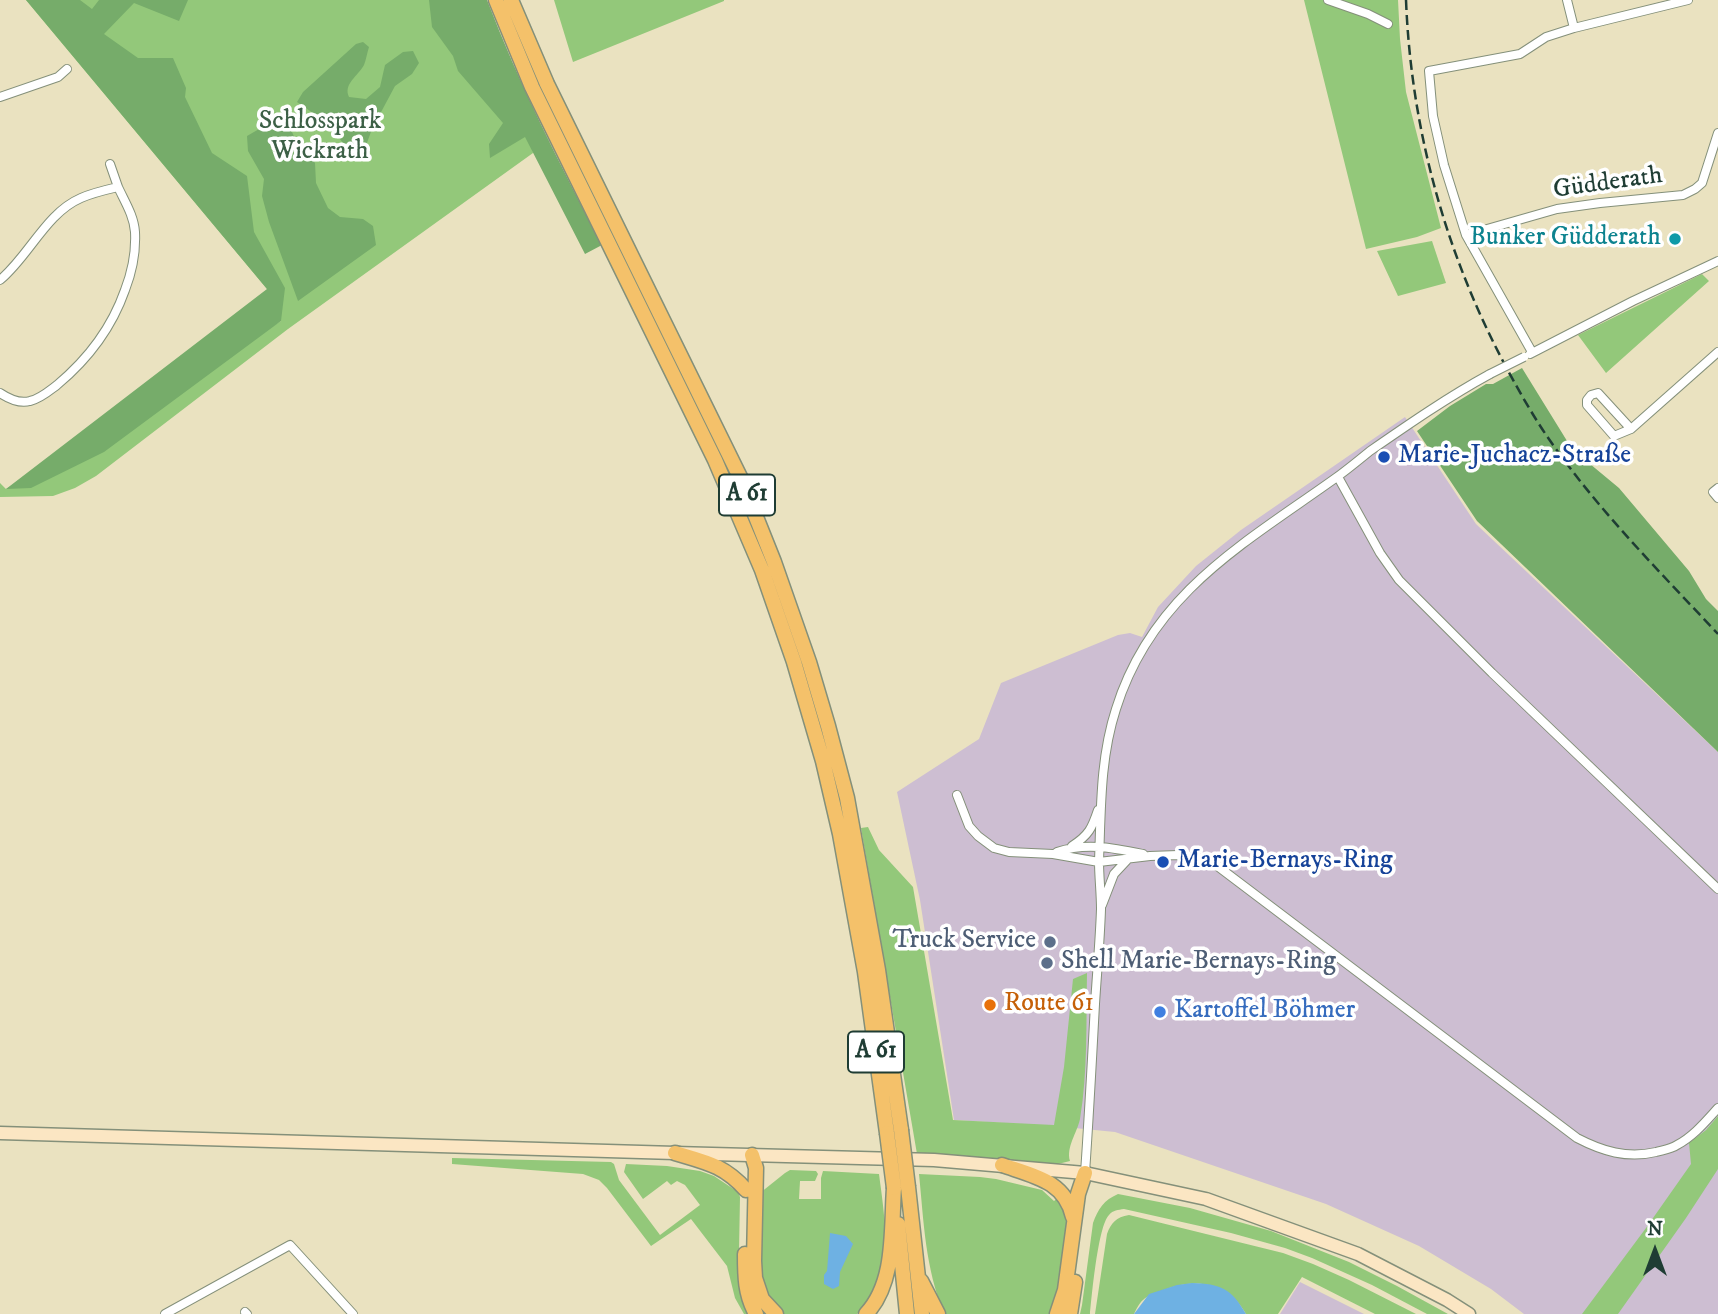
<!DOCTYPE html>
<html>
<head>
<meta charset="utf-8">
<style>
	body { margin:0 }
	#map { position:relative; width:1718px; height:1314px; overflow:hidden; background:#eae2c0; font-family:"IM FELL DW Pica",serif }
	canvas { display:block }
	.north { position:absolute; left:1620px; top:1216px; width:70px; height:70px; -webkit-text-stroke:5px #fff; paint-order:stroke; rotate:0deg; font-size:19px; font-weight:700; line-height:28px; text-align:center; color:#1f3d34 }
	.north::after { content:''; display:block; margin:auto; width:24px; height:32px; background:#1f3d34; clip-path:polygon(50% 0,100% 100%,50% 72%,0 100%) }
</style>
</head>
<body>
<div id="map">
<canvas width="1718" height="1314"></canvas>
<div class="north">N</div>
</div>
<script>
const ctx = document.querySelector('canvas').getContext('2d');
ctx.lineJoin = 'round';
function fillPath(path, color) { ctx.fillStyle = color; ctx.fill(path, 'evenodd'); }
function stroke(path, color, width, dash) { ctx.strokeStyle = color; ctx.lineWidth = width; ctx.lineCap = dash ? 'butt' : 'round'; ctx.setLineDash(dash || []); ctx.stroke(path); }
function write(font, color, halo, rows, align = 'center') {
  ctx.font = font + ' "IM FELL DW Pica",serif'; ctx.lineWidth = 7; ctx.setLineDash([]); ctx.textBaseline = 'middle'; ctx.strokeStyle = halo; ctx.fillStyle = color; for (const [text, x, y, turn = 0] of rows) {
    ctx.save(); ctx.translate(x, y); ctx.rotate((+turn || 0) * Math.PI / 180); ctx.textAlign = isNaN(turn) ? turn : align; if (halo) ctx.strokeText(text, 0, 0); ctx.fillText(text, 0, 0); ctx.restore();
  }
}
const industrial = new Path2D(`
	M1405 417 1476 524 1718 752V1314H1524L1491 1289 1419 1246 1326 1204 1115 1132 1054 1126 954 1120 920 900 897 792 979 739 1001 683 1118 635 1130 633 1142 637 1158 607 1196 566 1241 530Z
	M1300 1282 1364 1314H1280Z`);
const green = new Path2D(`
	M26 0H480L531 121 533 153 288 329 96 476 75 488 53 496 0 497V483L6 489 281 321 267 289Z
	M554 0H724V1L573 62Z
	M1304 0H1398L1400 39 1406 92 1441 228 1417 237 1366 249Z
	M1432 241 1446 283 1398 296 1377 251Z
	M1702 274 1709 281 1606 373 1578 335Z
	M868 827 879 850 913 887 953 1120 1054 1125 1064 1067 1073 979 1087 973C1086 1021 1088 1072 1080 1119 1077 1133 1066 1147 1070 1161L1058 1164 917 1154 861 828Z
	M1718 1116V1169L1686 1218 1618 1314H1582L1646 1228 1691 1164 1689 1143 1706 1130Z
	M452 1158 611 1162 614 1164 619 1180 660 1235 700 1205 685 1185 677 1181 671 1185 667 1181 643 1199 624 1172 626 1164 667 1166 700 1171 714 1176 738 1192 740 1197 739 1252 750 1314H744L735 1298 727 1266 691 1219 651 1246 607 1188 599 1180 583 1174 452 1164Z
	M790 1170 816 1171 818 1174 815 1181H800L799 1199H821V1178L823 1171 879 1174C884 1213 893 1261 871 1298 868 1304 862 1309 857 1314H783C757 1297 759 1265 759 1238 760 1223 760 1208 760 1193L785 1173Z
	M919 1174 980 1177 996 1179 1042 1190 1054 1201 1060 1196 1069 1215 1063 1269 1052 1314H944C925 1266 924 1224 919 1174Z
	M1118 1194 1190 1208 1271 1231 1349 1262 1397 1286 1448 1314H1427L1372 1285 1312 1258 1285 1248 1231 1233 1124 1209C1118 1210 1113 1210 1109 1215 1098 1226 1092 1295 1090 1314H1080L1082 1305 1093 1223C1098 1209 1104 1200 1118 1194Z
	M1129 1215 1283 1253 1313 1264 1349 1280 1416 1314H1375L1302 1277 1278 1314H1246C1229 1283 1195 1277 1164 1290 1157 1293 1148 1295 1143 1300 1139 1303 1136 1310 1134 1314H1095L1107 1234C1111 1223 1116 1217 1129 1215Z`);
const forest = new Path2D(`
	M26 0H80L92 9 99 0H188L179 21 134 3 104 34 138 58H173L186 88 185 97 212 153 247 176 254 232 285 288 281 321 104 452 31 488 6 489 267 289Z
	M429 0H487C519 84 560 165 602 245L585 254 525 137 490 158 489 144 503 123 458 71 453 56 432 27Z
	M363 42 369 47C367 53 366 60 364 65 358 76 343 84 349 97L366 99 380 87 385 65 403 52 413 51 419 63 412 74 395 86 372 129 364 151 348 149 326 122 297 102 303 92 356 44Z
	M266 125 285 128 292 132 297 143 315 163 316 183 328 208 340 217 363 219 373 226 376 245 298 301 269 222 262 196 264 179 248 151 247 136Z
	M1522 368 1572 449 1619 488 1689 571 1706 599 1718 611V752L1477 521 1417 431 1450 406 1486 384H1493Z`);
const water = new Path2D(`
	M830 1233 846 1236 853 1244 840 1272 839 1286 833 1289 824 1284V1275L827 1271Z
	M1192 1283C1221 1284 1231 1288 1246 1314H1134L1149 1294 1177 1285Z`);
const street = new Path2D(`
	M1328 0 1368 14 1388 24
	M1567 0 1574 28
	M0 97 58 77 67 69
	M110 164 118 187
	M1466 235 1557 209 1600 203 1683 195 1695 189 1702 183 1718 133
	M0 280C29 256 46 213 81 198 92 193 105 190 118 187 125 202 134 216 135 232 136 251 132 272 125 290 112 327 87 360 57 385 49 391 40 399 30 401 19 404 9 399 0 393
	M1532 352 1466 235 1444 165 1433 116 1429 71 1520 54 1546 37 1574 28 1688 0
	M1530 354 1633 301 1718 261
	M1631 429 1598 393 1591 395 1587 400V405L1614 436 1631 429 1718 352
	M1338 477 1380 553 1399 580 1492 673 1718 889
	M1718 488 1713 492 1718 498
	M957 795 969 826 978 836 994 848 1009 852 1053 854 1099 862 1150 856 1178 855 1198 858 1216 865 1577 1138C1602 1151 1627 1159 1656 1152 1663 1150 1671 1149 1677 1145 1694 1136 1706 1121 1718 1108
	M1072 846C1089 835 1092 828 1098 810
	M1057 852C1086 842 1114 848 1143 854
	M1102 905 1114 874 1128 859
	M1085 1173C1089 1116 1092 1060 1095 1004 1097 972 1100 940 1101 909 1101 893 1099 877 1099 861 1101 810 1100 758 1116 709 1152 593 1245 543 1337 477 1348 469 1359 460 1370 451 1409 424 1448 397 1490 374
	M245 1312 247 1314
	M165 1314 290 1245 353 1314`);
const secondary = new Path2D(`
	M0 1133 675 1153 934 1160 1085 1173 1206 1199 1358 1254 1447 1300 1469 1314`);
const highway = new Path2D(`
	M496 0 532 87 715 460 762 570 794 662 823 761 840 834 865 972 887 1133
	M511 0 547 84 740 477 774 562 809 662 828 726 847 798 878 970 901 1130
	M675 1153C705 1162 724 1165 746 1190
	M752 1155 756 1168 754 1261 755 1278 762 1299 776 1314
	M1002 1165C1034 1176 1065 1181 1073 1217
	M908 1187 922 1314
	M898 1224 907 1314
	M745 1254C745 1276 745 1294 756 1314
	M921 1281 938 1314
	M866 1314C896 1282 891 1229 894 1188
	M1057 1314 1065 1290 1078 1194 1085 1173
	M1070 1314 1075 1282`);
const rail = new Path2D(`
	M1406 0C1411 128 1445 252 1505 365 1519 391 1534 418 1551 442 1600 512 1660 572 1718 634`);
const streetBridge = new Path2D(`
	M1490 374 1524 357`);
const highwayBridge = new Path2D(`
	M901 1130 908 1187
	M887 1133 894 1188`);
const markers = [
	[1675,239,7,"#0f9aa8"],
	[1384,457,7,"#1a4fb4"],
	[1163,862,7,"#1a4fb4"],
	[1050,942,7,"#5c6f8a"],
	[1047,963,7,"#5c6f8a"],
	[990,1005,7,"#e8710a"],
	[1160,1012,7,"#3f7fe0"]
];
const shields = [
	[747,495,56],
	[876,1052,56]
];
const shieldNames = [
	["A 61",747,495],
	["A 61",876,1052]
];
const parkNames = [
	["Schlosspark",320,123],
	["Wickrath",320,153]
];
const streetNames = [
	["Güdderath",1608,184,-8]
];
const cultureNames = [
	["Bunker Güdderath",1661,239]
];
const transitNames = [
	["Marie-Juchacz-Straße",1398,457],
	["Marie-Bernays-Ring",1177,862]
];
const serviceNames = [
	["Truck Service",1036,942],
	["Shell Marie-Bernays-Ring",1061,963,"left"]
];
const foodNames = [
	["Route 61",1004,1005]
];
const shopNames = [
	["Kartoffel Böhmer",1174,1012]
];
fillPath(industrial, '#cdbed2');
fillPath(green, '#93c87a');
fillPath(forest, '#76ac6a');
fillPath(water, '#6eb1e3');
stroke(street, '#84907a', 10);
stroke(secondary, '#84907a', 15);
stroke(highway, '#84907a', 17);
stroke(street, '#fff', 8);
stroke(secondary, '#fbe6c3', 12);
stroke(highway, '#f4c16a', 14);
stroke(rail, '#1f3d34', 2.5, [10, 5]);
stroke(streetBridge, '#84907a', 10, []);
stroke(highwayBridge, '#84907a', 17, []);
stroke(streetBridge, '#fff', 8);
stroke(highwayBridge, '#f4c16a', 14);
for (const [x, y, r, color] of markers) { const dot = new Path2D(); dot.arc(x, y, r, 0, 2 * Math.PI); ctx.fillStyle = color; ctx.fill(dot); stroke(dot, '#fff', 2.5); }
for (const [x, y, w] of shields) { const box = new Path2D(); box.roundRect(x - w / 2, y - 20.5, w, 41, 5); ctx.fillStyle = '#fff'; ctx.fill(box); stroke(box, '#1f3d34', 2); }
write('bold 24px', '#1f3d34', null, shieldNames);
write('26px', '#3c6046', '#fff', parkNames);
write('26px', '#1f3d34', '#fff', streetNames);
write('26px', '#0d838f', '#fff', cultureNames, 'right');
write('26px', '#164399', '#fff', transitNames, 'left');
write('26px', '#4e5e75', '#fff', serviceNames, 'right');
write('26px', '#c56008', '#fff', foodNames, 'left');
write('26px', '#366cbe', '#fff', shopNames, 'left');
</script>
</body>
</html>
